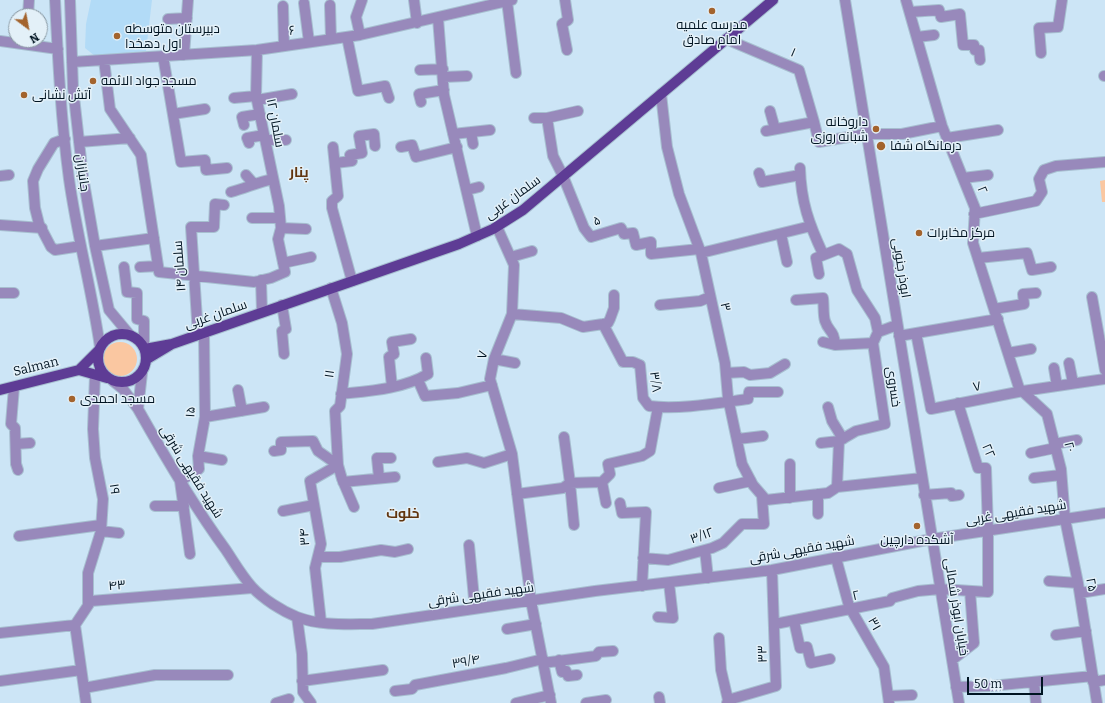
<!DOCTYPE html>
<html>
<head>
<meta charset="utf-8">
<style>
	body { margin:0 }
	#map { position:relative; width:1105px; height:703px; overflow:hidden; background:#cce5f6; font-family:Bitter,serif }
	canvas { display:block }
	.north { position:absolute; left:8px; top:8px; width:40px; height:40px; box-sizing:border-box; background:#e3f0f8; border:1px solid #8898a2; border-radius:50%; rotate:148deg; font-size:11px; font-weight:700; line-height:16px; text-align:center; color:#001422 }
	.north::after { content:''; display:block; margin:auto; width:14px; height:18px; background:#a3632d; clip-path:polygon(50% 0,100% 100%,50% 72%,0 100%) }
	.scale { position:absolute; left:967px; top:677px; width:76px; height:18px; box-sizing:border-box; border:2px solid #001422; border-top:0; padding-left:5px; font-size:12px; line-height:14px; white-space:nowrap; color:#001422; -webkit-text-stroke:3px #e3f0f8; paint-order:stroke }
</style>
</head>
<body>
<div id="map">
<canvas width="1105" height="703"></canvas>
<div class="north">N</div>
<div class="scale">50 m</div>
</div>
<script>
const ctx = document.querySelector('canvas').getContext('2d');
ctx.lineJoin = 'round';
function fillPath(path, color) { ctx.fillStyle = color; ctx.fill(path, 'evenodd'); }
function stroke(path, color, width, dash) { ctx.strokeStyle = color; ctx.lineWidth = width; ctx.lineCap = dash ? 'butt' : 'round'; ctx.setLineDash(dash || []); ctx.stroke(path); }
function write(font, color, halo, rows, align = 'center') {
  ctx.font = font + ' Bitter,Cairo,serif'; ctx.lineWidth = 3; ctx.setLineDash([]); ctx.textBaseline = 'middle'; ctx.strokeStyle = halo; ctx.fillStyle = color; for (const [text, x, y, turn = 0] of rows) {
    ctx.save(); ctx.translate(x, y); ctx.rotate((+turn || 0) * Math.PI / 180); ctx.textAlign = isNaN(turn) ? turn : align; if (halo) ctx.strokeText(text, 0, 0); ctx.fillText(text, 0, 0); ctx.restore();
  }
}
const built = new Path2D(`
	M91 0H152L146 51 95 56 85 48 86 24Z`);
const green = new Path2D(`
	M1105 180V202H1102L1100 181Z
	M103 359a17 17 0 1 1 34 0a17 17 0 1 1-34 0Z`);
const minor = new Path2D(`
	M55 0C58 60 61 120 69 179 77 236 92 291 100 347
	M70 0 73 88 83 177 95 246 109 310 129 334
	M414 0 417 23
	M565 0 568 20 562 24 567 50
	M845 0 959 703
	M906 0 942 126 975 208 973 243 1019 388 1047 414 1061 469 1065 519 1078 583 1097 703
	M507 1 516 73
	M304 3 309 42
	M330 5 331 39
	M283 6 284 46
	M910 12 939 10 941 17 960 14 963 45H974L975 50H979L980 60
	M28 16 29 0
	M438 18 444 95 477 236
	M168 19 187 18
	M360 35 356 17 362 0
	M347 37 358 91 385 86 389 98
	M917 37 934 35
	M726 39 799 70 814 122
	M0 41 58 49
	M1041 53 1039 28 1058 27 1062 0
	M184 55 188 0
	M163 56 181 162 205 160 206 170 227 168
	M104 60 110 109 141 155 159 272 254 282 271 278 285 272 278 239 281 228 279 206 256 96 257 50
	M72 62 257 50 360 35 512 0
	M420 70 443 69
	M1104 76H1105
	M444 77 467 76
	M661 94 667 147 679 194 701 253 725 363 728 398 742 464 753 485 766 500 828 493 837 487
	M234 98 256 96
	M257 100 292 94
	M421 102 419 94 444 90
	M770 111 775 129
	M173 114 205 109
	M534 118H547L578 111
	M547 118 553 156 563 176 584 228 591 237 621 228 624 234 633 233 636 245 651 242V254L699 249
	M244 125 242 117 260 114
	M766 131 814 122 819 142 866 134H902L942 126
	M471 132 473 144
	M453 134 490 130
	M947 138 998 130
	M65 139 54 143 38 169 33 181 35 208 39 224 51 247 55 250 81 246
	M265 140H286
	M79 142 130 138
	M249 143 247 138 264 135
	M333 147 338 196 332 201V208L352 281
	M401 147 412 145 416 157 457 147
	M335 163 352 161 350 155 362 153 359 136 374 134 375 146
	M800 168C801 202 809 224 823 254
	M759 173 762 182 800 175
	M246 175 253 183
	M0 176 9 175
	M963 178 988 175
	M467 190 479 187
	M231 192C246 188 258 182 273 179
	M974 214 1036 201 1042 192 1039 179 1044 170 1056 166 1105 162
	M252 218H280
	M0 225 42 228
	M497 227 514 265 512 314 494 359 490 379 512 454 531 601 551 703
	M281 228 306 229
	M781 234 787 262
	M95 246 154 238
	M701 253 811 226
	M511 257 532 251
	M978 258 1027 253 1032 270 1051 267
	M283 263 311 257
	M124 267 127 292 137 293V319L144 321V347
	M140 267 158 266
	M819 274 816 258 839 249 847 254 857 290 875 318 878 332
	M261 280 262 312
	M331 288 342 323 347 354 340 406 335 411 338 465 342 479 354 507
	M0 293H14
	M1092 297 1105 370
	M796 300 823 298C824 305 823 315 825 321 829 333 834 329 835 345
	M282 305 286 329 282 331 284 354
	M660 305 700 301 710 297
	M994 309 1024 304 1023 294 1036 293
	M512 314 561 318 583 327 603 324 608 323 610 319 614 308V295
	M603 324 623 362H633L640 365 643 398 649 406C678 410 718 403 748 399L749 392H778
	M916 333 931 409 1023 391 1105 379
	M198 335 191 227H214L215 204 224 205
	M899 336 998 319
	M823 342 835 345 873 343
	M1008 353 1031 349
	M494 359 515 363
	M1069 363 1073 383
	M1054 368 1057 386
	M726 373 744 372 750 375 770 373 785 364
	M418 380 425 396 458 393 492 385
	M113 381 123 389 138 409 142 373
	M14 387 11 424 15 428 16 464 18 470
	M392 387 389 357 394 354 392 342 411 339
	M238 390 242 411
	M341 394C369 391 403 389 428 374L426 358
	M828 407 832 421 843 439
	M138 409C165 457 193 505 226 550 234 562 242 576 252 587 263 599 282 611 297 617 321 626 347 624 372 624L595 591 772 570 932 539 1105 513
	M205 417 264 407
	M738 439 763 436
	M821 443 839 441
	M16 444 30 443
	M1054 444 1077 440
	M274 451 281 450V442L313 441 318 451 338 465
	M1031 453 1055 448
	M198 456 222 460
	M438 462 467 458 484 463 512 454
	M379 478 377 458H391
	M1034 478 1061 475
	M343 482 395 477
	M602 482 606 503
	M837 487 839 441 856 431 885 424 873 343 878 332 897 325
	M837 487 922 478
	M719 488 751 481
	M517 494 563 488 570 483 564 437
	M924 495 951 493 952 496 959 495
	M790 498V464
	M620 503 622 513 646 512 642 586
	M155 506H184
	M283 511 314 505
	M818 514V494
	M574 525 570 483 602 482 610 474 608 464 642 456 650 451 658 407
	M101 531 119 533
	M19 536 101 525
	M469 545 475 609
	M705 550 708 578
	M190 554 180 481 199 469 198 456 205 417 204 333
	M318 557H340L381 550 395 552 408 549
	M643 558 668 560 712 548 723 543 742 524H764L762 496
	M836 558 849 606 884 667 889 703
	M1049 581 1078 583
	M1080 593 1105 589
	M88 605V573L101 531 103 499 95 458 93 429 95 375
	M297 617 302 654 303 692 311 703
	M658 617 673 618 669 583
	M794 621 800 648 807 647 811 663 830 659
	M321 622 315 568 321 544 310 481 338 465
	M775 624 890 601 892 598 918 591 940 589 988 592V531L986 468H978L958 403
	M507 629 536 624
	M0 633 75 625
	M1056 635 1086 631
	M719 638 721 670 728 700
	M559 660 562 672 566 671 568 676 577 675
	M952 660 974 643 970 591
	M543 663 596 656 599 652 613 651
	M0 681 81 670
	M302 681 383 670
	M1034 682 1036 703
	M1093 682 1105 680
	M956 687 991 686 1093 676
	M84 688 155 675H228
	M395 691 412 689 415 685 506 668 543 659
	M888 696 912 695
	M659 697 660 703
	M86 703 75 625 91 601 252 588
	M276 703 289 699
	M516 703 550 695
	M586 703 606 700
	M727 703 728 700 776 686 772 570`);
const major = new Path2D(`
	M98 358a24 24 0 1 1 48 0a24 24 0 1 1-48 0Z
	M172 344 459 244 493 229 523 210 773 0
	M145 349 172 344 147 359
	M99 350 79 370 107 378
	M0 390 79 370`);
const markers = [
	[712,11,4,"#a3632d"],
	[117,36,4,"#a3632d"],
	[93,81,4,"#a3632d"],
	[24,95,4,"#a3632d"],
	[876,129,4,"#a3632d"],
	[881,146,5,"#a3632d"],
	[919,233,4,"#a3632d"],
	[72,399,4,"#a3632d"],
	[917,526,4,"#a3632d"]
];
const poiNames = [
	["مدرسه علمیه",712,25,"center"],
	["امام صادق",712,40,"center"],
	["دبیرستان متوسطه",125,29],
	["اول دهخدا",125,44],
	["مسجد جواد الائمه",101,81],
	["آتش نشانی",32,95],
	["داروخانه",868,122,"right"],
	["شبانه روزی",868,137,"right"],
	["درمانگاه شفا",890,146],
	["مرکز مخابرات",927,233],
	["مسجد احمدی",80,399],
	["آشکده دارچین",917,540,"center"]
];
const streetNames = [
	["۶",292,31,-8],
	["۱",793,53,23],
	["سلمان ۱۲",275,123,79],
	["جانبازان",82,173,82],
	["۲",982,190,68],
	["سلمان غربی",513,198,-36],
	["۵",597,221,-14],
	["سلمان ۱۴",180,266,-94],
	["ابوذر جنوبی",901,268,81],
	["۳",725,307,77],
	["سلمان غربی",216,315,-19],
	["۷",483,355,-73],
	["Salman",36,367,-14],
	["۱۱",330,374,-81],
	["۳/۸",655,382,83],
	["خسروی",893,387,82],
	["۷",977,387,-11],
	["۱۵",191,412,-87],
	["۲۰",1069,447,76],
	["۲۲",988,451,67],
	["شهید فقیهی شرقی",191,472,58],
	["۱۹",114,489,82],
	["شهید فقیهی غربی",1016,513,-9],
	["۳/۱۲",702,536,-20],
	["۳۴",305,537,-94],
	["شهید فقیهی شرقی",802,550,-10],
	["۲۵",1091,585,80],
	["۴۳",117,586,-5],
	["شهید فقیهی شرقی",481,595,-8],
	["۲",856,596,-13],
	["خیابان ابوذر شمالی",956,607,81],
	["۳۱",874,624,60],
	["۳۳",763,654,-91],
	["۳۹/۴",466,662,-10]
];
const neighbourhoodNames = [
	["پنار",299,173],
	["خلوت",403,514]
];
fillPath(built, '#b2dbf7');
fillPath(green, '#fac7a1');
stroke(minor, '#a7bfd0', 12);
stroke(major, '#a7bfd0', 12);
stroke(minor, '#9889bb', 10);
stroke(major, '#5e3c95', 10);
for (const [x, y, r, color] of markers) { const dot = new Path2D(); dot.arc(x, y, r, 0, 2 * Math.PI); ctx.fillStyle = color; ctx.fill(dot); stroke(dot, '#e3f0f8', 1.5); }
write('13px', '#001422', '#e3f0f8', poiNames, 'left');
write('13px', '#001422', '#e3f0f8', streetNames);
write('bold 14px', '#61350f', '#e3f0f8', neighbourhoodNames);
</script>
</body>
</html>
